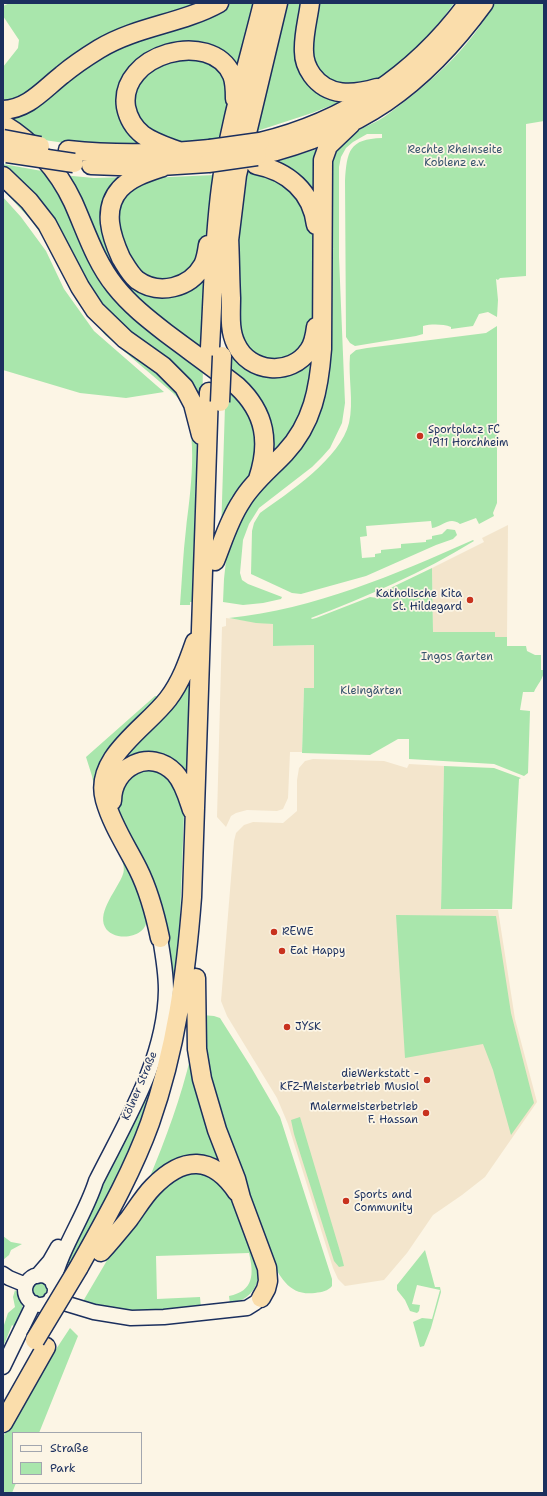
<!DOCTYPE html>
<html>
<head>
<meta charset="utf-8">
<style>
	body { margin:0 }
	#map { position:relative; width:547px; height:1496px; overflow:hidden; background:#fcf5e5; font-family:"Shantell Sans",sans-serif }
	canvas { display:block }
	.frame { position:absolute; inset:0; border:4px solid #1b2f5e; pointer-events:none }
	.legend { position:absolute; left:12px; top:1432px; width:130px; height:52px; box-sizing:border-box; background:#fcf5e5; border:1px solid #a2a6af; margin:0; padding:5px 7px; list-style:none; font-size:12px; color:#1b2f5e }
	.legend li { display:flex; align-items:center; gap:8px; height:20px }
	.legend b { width:20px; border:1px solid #a2a6af }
</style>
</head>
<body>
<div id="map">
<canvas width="547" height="1496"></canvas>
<div class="frame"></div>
<ul class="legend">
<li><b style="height:5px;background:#fcf5e5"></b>Straße</li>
<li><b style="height:11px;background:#a9e6ac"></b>Park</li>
</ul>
</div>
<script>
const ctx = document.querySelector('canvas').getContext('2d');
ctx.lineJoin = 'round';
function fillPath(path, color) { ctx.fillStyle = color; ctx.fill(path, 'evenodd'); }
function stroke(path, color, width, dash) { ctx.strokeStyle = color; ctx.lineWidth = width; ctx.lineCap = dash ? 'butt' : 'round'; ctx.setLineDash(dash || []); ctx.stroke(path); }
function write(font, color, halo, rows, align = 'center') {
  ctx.font = font + ' "Shantell Sans",sans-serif'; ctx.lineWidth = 3.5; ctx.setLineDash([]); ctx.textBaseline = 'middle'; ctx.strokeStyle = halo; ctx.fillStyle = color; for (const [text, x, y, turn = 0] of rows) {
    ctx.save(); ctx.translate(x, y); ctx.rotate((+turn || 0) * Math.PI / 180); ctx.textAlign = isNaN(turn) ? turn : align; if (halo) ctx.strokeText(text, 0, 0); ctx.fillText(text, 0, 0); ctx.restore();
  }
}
const built = new Path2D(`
	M508 525 507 637H495V633L433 632 432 568 484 542 482 538Z
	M226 618 273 624 274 646 314 645V688H304L302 752H290L288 798 283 809 277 811 247 810 236 813 231 816 226 827 217 817 222 627 226 626Z
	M313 759 384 761 407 768 409 764 444 766 441 909 498 910 515 1019 537 1102 485 1177 462 1195 433 1215 407 1253 384 1280 345 1286 338 1279 333 1268 288 1124 277 1098 227 1016 221 1001 234 841 236 833 244 825 253 822 283 823 297 811V780L299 768 305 761Z`);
const green = new Path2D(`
	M10 3H210L3 106V67L18 48 19 40 3 16V6Z
	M226 3H254L236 72 187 46 122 92 158 148 65 143 37 139 3 116 92 58Z
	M288 3H304L299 55 345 100 312 113 257 131Z
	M314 3H454L443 18 419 45 389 72 377 80 338 89 309 63Z
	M494 3H544V121L526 124V276L500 278 498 280 496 279 498 300 497 317 488 312 479 314 473 326 451 329V327C443 324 431 324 423 326V334L416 336 355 346 350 343 346 337 345 181C347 151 349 139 382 138V134H367L353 142 346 148 341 157 339 167V257L345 403 342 423 330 448 322 457 312 467 259 508 249 524 243 540 240 573 242 580 248 584 282 597 281 599 263 603 243 605 223 602 224 579 227 551 238 515 307 431 327 161C332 154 337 145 344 139 351 132 374 124 384 117 425 88 471 48 494 3Z
	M172 57 216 61 231 90 221 138C205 140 169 146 155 137 147 131 139 122 132 115L136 79Z
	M324 147 319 208 269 164Z
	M3 164 53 173 92 258 203 366 202 418 106 316 3 171Z
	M248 171H255L295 190 313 228 314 235V324L303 352 266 363 241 347 235 291 238 243Z
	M62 175 94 178 129 177 106 209 144 291 206 266 203 354 165 327 120 283Z
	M214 175 204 254 177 283 140 276 117 236 119 198 149 178Z
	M3 182 29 208 70 279 175 384 196 432 197 443 192 602H190V605H180C182 579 183 554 186 529 190 495 200 431 181 402 179 399 176 396 173 393L105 335 76 300 49 245 31 220 3 190Z
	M3 197 21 217 46 251 64 289 94 331 164 392 126 398 80 393 3 370Z
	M497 326V503L493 513 494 516 479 524 476 518 460 524C449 516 442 527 432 528L431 521 366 526 367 536 360 537 362 558 375 557V554L381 553V550L401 548V544L426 542V540L432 539V536L442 534 447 529 455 530 457 535 453 539 436 545 366 576 301 594 292 593 251 574 252 531 254 523 260 513C288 493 341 458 349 423 354 402 348 377 350 355L356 350 367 348 486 333Z
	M228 334 251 367 314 349 310 404 274 458 228 374 227 359Z
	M228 385 253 413 260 457 221 533 225 406Z
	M473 540 474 541C424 572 366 597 311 618L312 619 316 618 370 597 378 598 380 593 432 568 433 632H495V637H507V646H526L527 651 535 655H541V670H544C544 678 537 685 534 692H523L520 710 530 711 528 773 524 776 494 764 409 759V739H398L370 755 302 753 304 688H314V645L273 646V624L256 623 229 618C315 609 394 575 473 540Z
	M191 666 187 784 155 760 109 777Z
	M155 696 166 697 104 770C112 801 119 833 129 864 133 877 138 889 142 901 143 906 146 911 147 916 149 940 112 942 105 927 97 911 118 889 123 874 125 869 123 864 122 859L101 819 92 776 86 757Z
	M148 766 173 777 184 814 179 944 168 1045 130 1156 61 1287 58 1278 118 1147 172 993 173 979 171 963 163 915 116 806 122 780Z
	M444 766 494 768 521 778 519 779 512 909H441Z
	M396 915 496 916 511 1013 534 1103 511 1135 493 1070 483 1044 405 1058Z
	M202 1015 214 1016 220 1018 251 1067 280 1117 332 1279V1286C328 1291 322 1292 315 1293 289 1296 281 1278 270 1258L209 1095Z
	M191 1055 226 1164 219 1167 149 1179C166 1138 181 1098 191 1055Z
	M300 1117 342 1258 344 1266 339 1267 334 1261 294 1134 291 1120Z
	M198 1168 231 1191 259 1273C257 1291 247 1300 230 1304L229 1296C254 1291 254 1274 249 1253L156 1256 157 1299 200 1297 201 1308 137 1313 82 1303 119 1240 161 1185Z
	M3 1236 11 1242 22 1244 11 1250 9 1255 3 1260Z
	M425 1250 435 1287H440L441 1292 431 1328 424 1346 420 1347 413 1322 422 1318 432 1319 440 1290 417 1285 412 1304 420 1305 419 1311 417 1313 410 1311 405 1300 397 1290V1285Z
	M31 1290a9 9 0 1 1 18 0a9 9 0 1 1-18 0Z
	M15 1290C28 1301 21 1315 15 1327L12 1325 3 1347V1328L8 1313 15 1307 13 1297Z
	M70 1328 78 1336 39 1433H13V1483H16L12 1493H3V1437L12 1421 43 1369Z`);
const secondary = new Path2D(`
	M3 1274 9 1278 26 1285
	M25 1290a15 15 0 1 1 30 0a15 15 0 1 1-30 0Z
	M37 1276 50 1261 58 1247
	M53 1284C61 1248 85 1216 96 1181 126 1121 165 1059 166 990 166 972 163 955 160 938
	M51 1299 94 1312 131 1318 164 1317 247 1308 255 1303 261 1298
	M3 1367 34 1303`);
const highway = new Path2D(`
	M310 3C308 19 303 36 304 52 304 60 307 68 312 75 328 97 353 95 377 88
	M3 110C28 109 43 90 62 75 74 65 86 57 99 49 137 26 181 24 219 3
	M3 124C33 142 58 170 73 202 86 231 95 261 115 286 130 305 148 319 166 333 190 351 214 368 237 386 266 413 270 443 258 479
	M260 142C347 121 415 75 468 3
	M68 150C116 155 163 154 210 149
	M181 152C168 147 154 143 143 135 134 128 128 117 126 107 118 54 211 28 232 75 235 82 235 91 235 99
	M257 156C360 131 422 88 484 3
	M91 165 145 167 208 163
	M256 165C288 171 312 192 316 225
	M163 167C148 172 131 177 120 189 102 209 111 236 121 258 126 266 130 274 137 280 159 296 190 288 203 265 206 259 207 252 208 245
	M3 176 29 201 47 224 80 287 95 310 125 339 163 366 184 387 193 404 201 435
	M229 237C230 257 230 278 231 298 231 313 229 330 236 344 249 373 291 377 309 350 314 343 315 335 316 327
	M228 249 237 175 278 3
	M210 348C213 294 214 240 221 187 229 125 248 64 263 3
	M215 561C223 541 229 520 241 502 252 483 270 469 285 453 313 423 319 388 322 349L323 160 328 146 351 124
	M112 801C112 767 150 747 175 773 184 783 188 798 192 810
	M160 938C155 914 149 891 138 869 127 847 112 825 105 800 93 758 146 728 168 699 181 682 188 662 195 642
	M196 978 197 1049 202 1079 217 1130 236 1179 241 1198 267 1268 268 1281 266 1289 261 1298
	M101 1252C111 1241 120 1230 129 1219 137 1208 144 1196 153 1187 183 1156 212 1155 237 1192
	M79 1267C105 1220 132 1173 150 1123 176 1049 186 975 192 897L209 392
	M3 1423 46 1347`);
const highwayBridge = new Path2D(`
	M3 139 40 146
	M210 149 260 142
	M7 153 74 163
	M208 163 257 156
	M220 402 222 356
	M35 1340 79 1267`);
const markers = [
	[420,436,4,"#c8321e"],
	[470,600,4,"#c8321e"],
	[274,932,4,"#c8321e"],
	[282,951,4,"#c8321e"],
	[287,1027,4,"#c8321e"],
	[427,1080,4,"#c8321e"],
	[426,1113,4,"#c8321e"],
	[346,1201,4,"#c8321e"]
];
const parkNames = [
	["Rechte Rheinseite",455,150],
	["Koblenz e.v.",455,163],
	["Ingos Garten",457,657],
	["Kleingärten",371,691]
];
const poiNames = [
	["Sportplatz FC",428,430],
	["1911 Horchheim",428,443],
	["Katholische Kita",462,594,"right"],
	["St. Hildegard",462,607,"right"],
	["REWE",282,932],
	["Eat Happy",290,951],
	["JYSK",295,1027],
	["dieWerkstatt -",419,1074,"right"],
	["KFZ-Meisterbetrieb Musiol",419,1087,"right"],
	["Malermeisterbetrieb",418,1107,"right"],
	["F. Hassan",418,1120,"right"],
	["Sports and",354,1195],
	["Community",354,1208]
];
const streetNames = [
	["Kölner Straße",140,1086,-67]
];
fillPath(built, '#f3e5cc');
fillPath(green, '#a9e6ac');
stroke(secondary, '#1b2f5e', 17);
stroke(highway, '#1b2f5e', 21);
stroke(secondary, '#fcf5e5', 14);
stroke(highway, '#faddab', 18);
stroke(highwayBridge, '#1b2f5e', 21, []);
stroke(highwayBridge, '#faddab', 18);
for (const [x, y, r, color] of markers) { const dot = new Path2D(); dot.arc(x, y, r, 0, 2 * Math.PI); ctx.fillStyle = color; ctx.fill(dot); stroke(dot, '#fcf5e5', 1.5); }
write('11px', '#37546e', '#fcf5e5', parkNames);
write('11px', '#1b2f5e', '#fcf5e5', poiNames, 'left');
write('11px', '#1b2f5e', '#fcf5e5', streetNames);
</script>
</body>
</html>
